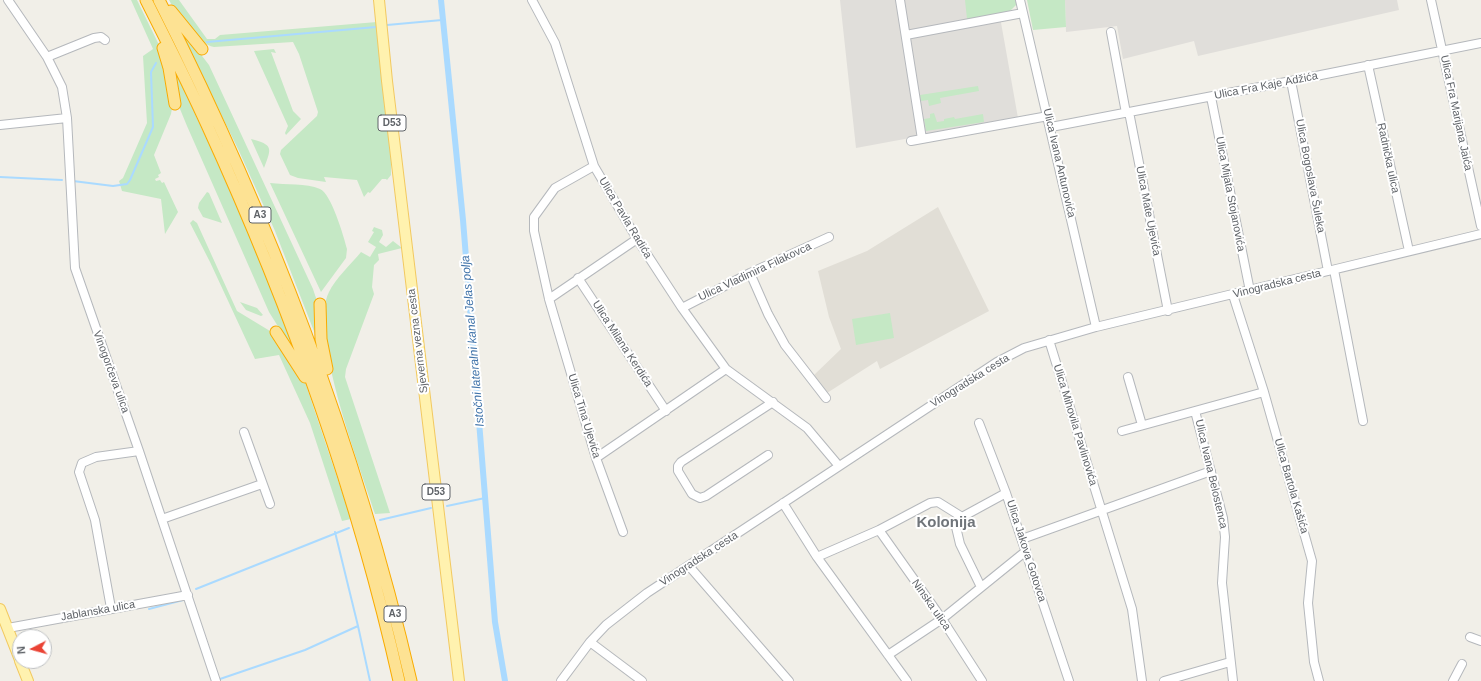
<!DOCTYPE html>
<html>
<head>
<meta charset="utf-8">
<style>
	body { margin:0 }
	#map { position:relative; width:1481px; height:681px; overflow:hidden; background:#f1efe8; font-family:Helvetica,sans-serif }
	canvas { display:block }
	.north { position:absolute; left:12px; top:629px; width:40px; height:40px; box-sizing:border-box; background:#fff; border:1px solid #bfc1c3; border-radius:50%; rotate:264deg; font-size:11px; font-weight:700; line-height:16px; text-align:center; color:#5f6368 }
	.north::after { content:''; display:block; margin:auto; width:14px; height:18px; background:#ea4335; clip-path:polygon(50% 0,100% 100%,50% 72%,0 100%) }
</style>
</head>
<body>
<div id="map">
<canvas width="1481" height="681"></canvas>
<div class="north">N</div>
</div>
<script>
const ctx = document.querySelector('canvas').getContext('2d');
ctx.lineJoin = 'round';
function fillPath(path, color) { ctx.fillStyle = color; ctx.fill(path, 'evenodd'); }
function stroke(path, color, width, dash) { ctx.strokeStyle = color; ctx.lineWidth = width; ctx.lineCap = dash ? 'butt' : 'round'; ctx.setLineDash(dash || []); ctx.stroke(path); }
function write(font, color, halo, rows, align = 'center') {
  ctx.font = font + ' Helvetica,sans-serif'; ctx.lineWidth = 4; ctx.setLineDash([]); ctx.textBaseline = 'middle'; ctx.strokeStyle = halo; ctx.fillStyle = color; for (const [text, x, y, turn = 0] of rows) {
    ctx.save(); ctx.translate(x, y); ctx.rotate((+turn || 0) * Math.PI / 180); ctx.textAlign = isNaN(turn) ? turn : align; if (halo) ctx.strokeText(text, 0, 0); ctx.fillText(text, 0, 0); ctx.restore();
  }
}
const industrial = new Path2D(`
	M840 0H997L1018 118 856 148Z
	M1065 0H1397L1399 10 1198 56 1194 41 1123 59 1117 26 1066 32Z`);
const education = new Path2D(`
	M938 207 989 311 880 369 877 361 827 393 814 375 841 349 829 317 818 271 867 251Z`);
const green = new Path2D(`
	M131 0H137L161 49 172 108 171 114 154 155 161 173 158 175 159 177 155 179 156 181 160 180 162 183 164 182 178 212 165 234 161 199 122 191 119 181 123 178 147 123 143 56 153 49Z
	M169 0H179L207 39H215L220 35 377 22 391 153V175L387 180 386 179H382L370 193 368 192 364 197 357 180 324 177 326 182 298 178 290 175 280 154 281 150 317 116 318 112 299 54 293 42 214 47C198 44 177 15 169 0Z
	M965 0H1017V4L1010 11 967 19Z
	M1027 0H1065L1066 27 1033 30Z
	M186 35 209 65 313 289 317 301V339L275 231 239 151 183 37Z
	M274 49 276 53 271 52 293 111 301 119 286 135 285 133 288 126 254 51Z
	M176 73C218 163 259 253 294 346L284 336 269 312 187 126 180 109Z
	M978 86 979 91 940 98 941 103 929 106 928 100 921 101 920 95Z
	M934 113 937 122 944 121V119L954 117 955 119 983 114 984 122 926 131 924 119 930 118V114Z
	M251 139C273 145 272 147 264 168Z
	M270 183C286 185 306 183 320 189 331 193 344 237 347 249L346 258 321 292Z
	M207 192 209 193 222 223 203 217 198 208 199 203Z
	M193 220 197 223 237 311 270 331 280 341 305 382 351 519 342 521 310 423 279 355 255 359 210 262 190 223Z
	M374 227 382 230 383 235 379 242 386 247 393 241 402 248 378 254 379 260 374 265 372 287 374 294 346 369 345 377 390 513 375 514C361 469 308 332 329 292 335 279 351 264 361 252L370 257 376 247 368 242 374 232 372 231Z
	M240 302 257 308 263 315 261 316 246 310Z
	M890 313 894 338 856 345 852 319Z`);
const stream = new Path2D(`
	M387 25 442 20
	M207 42 376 27
	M0 177 62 180
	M73 181 113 186 127 184 130 180 153 127 151 72 156 63
	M447 506 485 498
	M380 520 431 508
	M335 532 358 626 370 681
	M196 589 349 528
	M149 609 183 600
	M220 679 305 650 358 626`);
const canal = new Path2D(`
	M441 0 463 220 495 622 505 681`);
const minor = new Path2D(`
	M8 0 47 57 62 87 67 118 75 268 139 451 216 681
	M532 0 555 43 594 166 637 239 682 308 726 369 807 428 839 466
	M900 0 922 139
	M1020 0 1096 327
	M1431 0 1481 226
	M1111 32 1126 113
	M906 35 1023 13
	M47 57 94 38 101 37 105 40
	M1368 65 1409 251
	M1291 81 1328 271
	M1211 97 1250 291
	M1129 112 1168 311
	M0 125 67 118
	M1051 127 1291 81 1481 43
	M911 141 1048 116
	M594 166 555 188 534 217V231L549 299 596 458 623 532
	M1334 270 1363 421
	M750 273 768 314 785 345 826 398
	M578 278 666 411
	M1233 295 1264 392 1312 561 1308 603 1314 662 1319 681
	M549 299 637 239
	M682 308 750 273 829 237
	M1049 340 1132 609 1142 681
	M1128 377 1142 425
	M1195 411 1223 518 1225 537 1222 583 1233 681
	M979 423 1006 493 1069 681
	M1122 431 1264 392
	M244 432 270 504
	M768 455 706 496 700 498 692 494 678 471V466L681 462 773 402
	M596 458 726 369
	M783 503 817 557 907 681
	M162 519 262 484
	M879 530 942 619 982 681
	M1022 539 1211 471
	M817 557 879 530 930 503 938 502 962 517
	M689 566 789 681
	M981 587 960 544 956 527 962 517 1006 493
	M111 608 95 520 79 472 82 463 96 457 139 451
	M8 628 188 595
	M1470 637 1481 641
	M590 642 642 681
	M888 655 942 619 1026 551
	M561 681 590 642 606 625 647 593 997 362 1024 348 1096 327 1481 234
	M1164 681 1230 662
	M1453 681 1462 664`);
const major = new Path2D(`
	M379 0 387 81 459 681
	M0 609 20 660
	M20 661 28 681`);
const highway = new Path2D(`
	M146 0C167 42 188 83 207 125 289 304 356 489 399 681
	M159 0C270 220 355 441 411 681
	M171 11 202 49
	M163 48 169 68 175 104
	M320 304 321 339 327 369
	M276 332 305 377`);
const shields = [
	[392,123,28],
	[260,215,22],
	[436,492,28],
	[395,614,22]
];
const shieldNames = [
	["D53",392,123],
	["A3",260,215],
	["D53",436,492],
	["A3",395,614]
];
const streetNames = [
	["Ulica Fra Kaje Adžića",1266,86,-11],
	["Ulica Fra Marijana Jaića",1456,113,78],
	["Radnička ulica",1388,158,78],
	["Ulica Ivana Antunovića",1059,163,77],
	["Ulica Bogoslava Šuleka",1310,176,79],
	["Ulica Mijata Stojanovića",1230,194,79],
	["Ulica Mate Ujevića",1148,211,79],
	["Ulica Pavla Radića",625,218,59],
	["Ulica Vladimira Filakovca",755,272,-25],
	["Vinogradska cesta",1277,284,-14],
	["Sjeverna vezna cesta",418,341,-97],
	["Ulica Milana Kerdića",622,344,57],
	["Vinogorčeva ulica",111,372,70],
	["Vinogradska cesta",970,381,-32],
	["Ulica Tina Ujevića",584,416,73],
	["Ulica Mihovila Pavlinovića",1075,425,73],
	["Ulica Ivana Belostenca",1211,474,77],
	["Ulica Bartola Kašića",1291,486,74],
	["Ulica Jakova Gotovca",1026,551,72],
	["Vinogradska cesta",699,559,-33],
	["Ninska ulica",931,605,55],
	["Jablanska ulica",98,611,-10]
];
const waterNames = [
	["Istočni lateralni kanal Jelas polja",473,341,-95]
];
const districtNames = [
	["Kolonija",946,523]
];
fillPath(industrial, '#e0deda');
fillPath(education, '#e1ded6');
fillPath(green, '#c5e8c5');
stroke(stream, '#aadaff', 2);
stroke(canal, '#aadaff', 6);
stroke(minor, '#b5b8bc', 10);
stroke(major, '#f2c960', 12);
stroke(highway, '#f9ab00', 13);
stroke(minor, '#fff', 8);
stroke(major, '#fff2af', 10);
stroke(highway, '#fde293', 11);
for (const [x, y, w] of shields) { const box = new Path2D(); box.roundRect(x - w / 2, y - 8, w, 16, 3); ctx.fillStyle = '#fff'; ctx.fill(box); stroke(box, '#5f6368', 1); }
write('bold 10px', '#5f6368', null, shieldNames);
write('11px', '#5f6368', '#fff', streetNames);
write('italic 12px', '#4174aa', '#fff', waterNames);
write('bold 15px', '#70757a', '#fff', districtNames);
</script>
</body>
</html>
